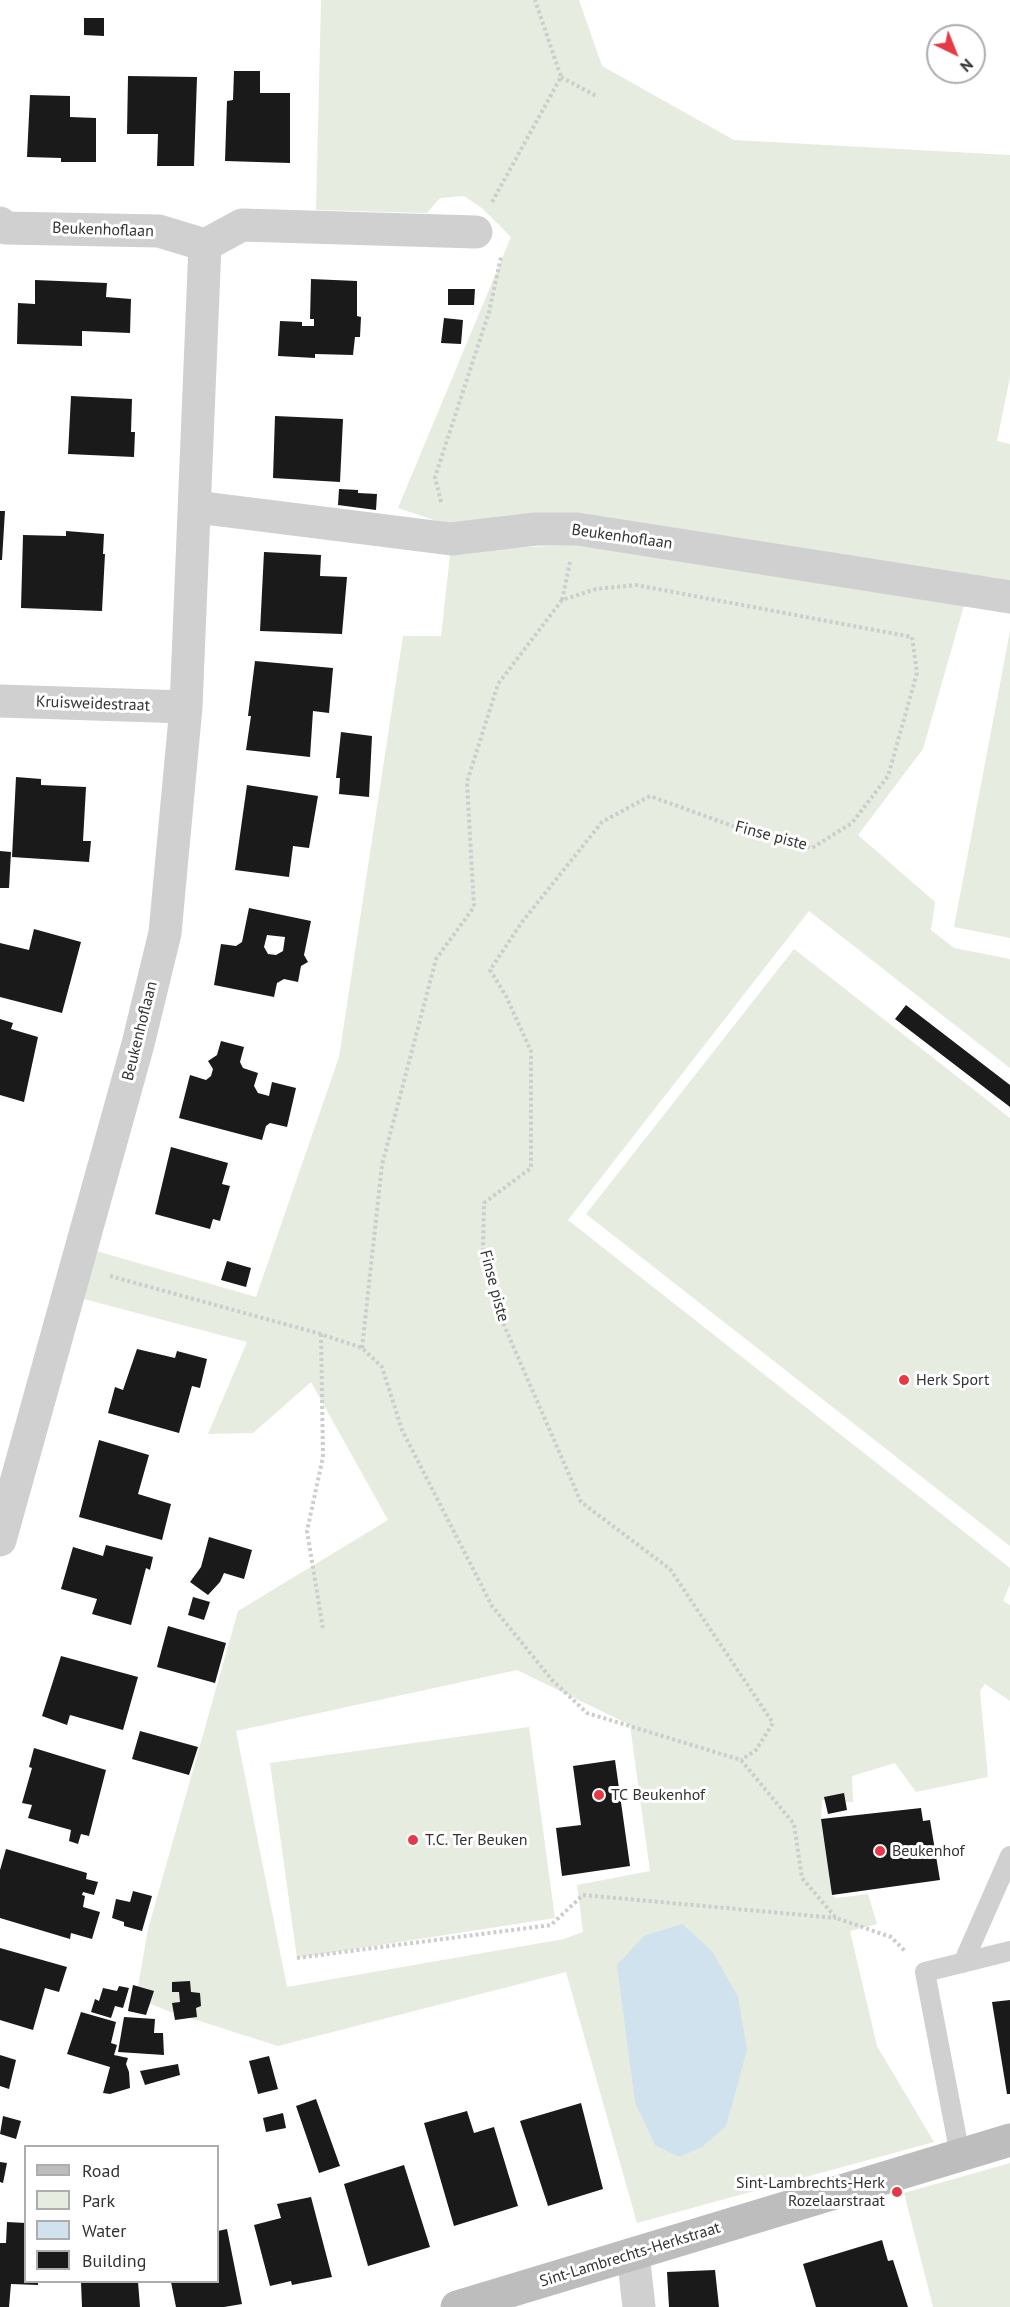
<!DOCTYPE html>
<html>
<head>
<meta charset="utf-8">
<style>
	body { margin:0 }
	#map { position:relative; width:1010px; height:2307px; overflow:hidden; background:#fff; font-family:"PT Sans",sans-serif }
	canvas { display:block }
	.legend { position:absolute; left:24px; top:2145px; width:195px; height:138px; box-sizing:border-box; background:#fff; border:2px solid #adadad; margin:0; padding:8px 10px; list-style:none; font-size:18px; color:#333 }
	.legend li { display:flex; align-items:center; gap:12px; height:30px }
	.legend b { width:30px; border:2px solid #adadad }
	.north { position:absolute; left:926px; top:24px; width:60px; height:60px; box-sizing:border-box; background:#fff; border:2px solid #adadad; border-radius:50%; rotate:137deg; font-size:16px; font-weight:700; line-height:24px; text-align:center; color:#333 }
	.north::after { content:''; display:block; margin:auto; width:21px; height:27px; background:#e63946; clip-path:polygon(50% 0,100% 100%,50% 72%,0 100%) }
</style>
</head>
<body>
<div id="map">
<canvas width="1010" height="2307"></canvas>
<ul class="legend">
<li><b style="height:8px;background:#bdbdbd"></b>Road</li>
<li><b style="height:16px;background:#e6ecdf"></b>Park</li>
<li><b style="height:16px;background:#cfe2ee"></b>Water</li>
<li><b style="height:16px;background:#1a1a1a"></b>Building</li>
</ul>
<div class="north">N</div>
</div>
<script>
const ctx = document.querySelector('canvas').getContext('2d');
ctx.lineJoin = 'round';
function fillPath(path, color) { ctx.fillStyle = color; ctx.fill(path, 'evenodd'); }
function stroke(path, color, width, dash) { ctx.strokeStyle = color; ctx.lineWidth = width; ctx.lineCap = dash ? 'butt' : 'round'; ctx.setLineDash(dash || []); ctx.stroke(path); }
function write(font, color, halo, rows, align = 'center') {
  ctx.font = font + ' "PT Sans",sans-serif'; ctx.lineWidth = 6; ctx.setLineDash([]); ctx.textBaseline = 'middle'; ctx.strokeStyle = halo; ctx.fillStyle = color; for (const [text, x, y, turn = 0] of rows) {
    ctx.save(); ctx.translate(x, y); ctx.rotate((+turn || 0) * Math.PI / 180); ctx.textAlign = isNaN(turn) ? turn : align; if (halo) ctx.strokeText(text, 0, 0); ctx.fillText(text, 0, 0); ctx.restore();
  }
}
const green = new Path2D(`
	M321 0H579L602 66 734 140 1010 155V377L997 441 1010 444V590L461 529 398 508 511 237 483 209 464 196 440 198 427 213 316 210Z
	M572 545 965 602 923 749 858 835 935 902 931 930 954 948 1010 959V1068L809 911 568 1220 1010 1568V1584L1003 1601 1010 1605V1701L985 1684 980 1691 988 1777 916 1792 895 1763 852 1776 853 1802 822 1800 821 1820 832 1895 836 1898 868 1894 877 1924 850 1931 877 2046 934 2142 637 2223 566 1972 278 2046 168 2011 136 1998 148 1929 238 1611 388 1520 311 1382 253 1433 208 1434 247 1342 80 1298 93 1250 256 1297 339 1057 403 636H441L450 555 507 548ZM517 1670 630 1725 650 1871 577 1885 583 1932 564 1939 287 1987 236 1731Z
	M1010 631V938L954 927Z
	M794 949 1010 1118V1546L586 1214Z
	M529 1727 555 1918 297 1958 270 1763Z
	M1010 2163V2307H933L904 2193Z`);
const water = new Path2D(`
	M682 1924 712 1951 738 1997 747 2050 726 2126 702 2147 679 2157 655 2145 635 2102 617 1965 644 1936Z`);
const building = new Path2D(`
	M84 18H104V36L84 35Z
	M234 71H260V93H290V163L225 161 227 101 233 100Z
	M128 76 197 77 194 166H157L158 134H127Z
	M30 95 70 96V117L96 118V162H61V158L27 157Z
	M311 279 357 281V316L361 317 360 337H355L353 355 315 354V358L278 356 280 321 302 322V326H314V319H310Z
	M35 280 107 283 106 297 131 299 130 333 82 331V346L17 344 18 303 35 304Z
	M448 289H475L474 305H448Z
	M444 318 463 320 461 344 441 343Z
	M71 396 132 399 131 432H135L134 457 68 454Z
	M275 416 343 419 340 482 273 478Z
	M339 489 358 490V493L377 494 376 510 338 505Z
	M0 511H5L2 560H0Z
	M66 531 104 534 103 554H105L102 611 21 608 23 535 66 536Z
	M264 552 321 555 320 576 347 577 342 634 260 631Z
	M255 661 333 668 329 713 313 711 310 757 246 750 251 716H248Z
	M341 732 372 736 369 797 339 794 340 778H336Z
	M16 777 41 779V785L86 787 83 841H91L89 862 12 857Z
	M247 785 318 796 309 848 293 846 289 877 235 870Z
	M0 851 11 852 9 888H0Z
	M249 908 311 921 304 955 308 962 301 966 298 982 284 979 277 983 274 997 214 985 221 944 236 946 242 942ZM267 935 285 937 283 951 276 955 268 954 264 947Z
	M34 929 81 942 62 1013 0 997V943L29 950Z
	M906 1005 1010 1085V1107L895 1019Z
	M0 1019 13 1023 11 1029 38 1037 24 1102 0 1095Z
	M221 1041 244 1047 240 1062 243 1068 258 1073 254 1086 258 1093 269 1096 272 1082 296 1088 287 1127 270 1123 266 1126 262 1140 179 1118 190 1075 206 1080 211 1076 213 1069 208 1061 217 1055Z
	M171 1147 228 1163 222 1184 230 1186 220 1221 213 1219 210 1229 155 1214Z
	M227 1261 251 1268 246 1287 221 1280Z
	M137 1349 175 1358 177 1351 207 1359 200 1388 192 1386 179 1433 108 1413 115 1387 123 1390Z
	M99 1440 149 1455 138 1494 171 1504 162 1540 79 1517Z
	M209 1537 252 1550 244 1579 224 1573 220 1582 208 1595 190 1582 201 1567Z
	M106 1545 153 1557 150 1570 146 1568 131 1625 92 1614 97 1599 61 1589 73 1547 103 1556Z
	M193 1597 210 1602 204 1620 188 1615Z
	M168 1626 226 1643 215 1683 157 1667Z
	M61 1656 138 1677 123 1730 70 1715 67 1725 42 1716Z
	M140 1731 198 1747 189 1775 132 1759Z
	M34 1748 106 1770 89 1836 81 1834 78 1844 69 1841 71 1830 28 1818 32 1805 22 1803 32 1768 29 1767Z
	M615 1760 630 1866 562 1876 556 1828 581 1825 573 1766Z
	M844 1793 847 1810 828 1814 824 1797Z
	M921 1808 923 1821 930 1820 940 1880 832 1895 821 1819Z
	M6 1849 87 1873 86 1879 98 1882 94 1895 83 1892 82 1895 85 1896 83 1907 100 1912 92 1939 71 1933 70 1939 0 1918V1870Z
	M133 1891 152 1896 142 1931 124 1926V1922L112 1918 116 1899 130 1902Z
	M0 1948 67 1967 59 1992 45 1988 33 2030 0 2020Z
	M190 1981 191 1992 200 1993 201 2006 196 2008 197 2017 175 2020 172 2003 180 2002 179 1992H172V1982Z
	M133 1985 154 1991 146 2015 128 2011Z
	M119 1986 129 1988 123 2008 115 2006 111 2018 91 2012 95 1999 99 2001 103 1988 117 1991Z
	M1010 2000V2094H1007L992 2002Z
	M81 2012 116 2022 111 2043 117 2045 114 2055 128 2058 126 2064 129 2072 130 2088 110 2094 103 2093 110 2067 67 2054Z
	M124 2017 155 2019 154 2033H163L164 2055 118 2052Z
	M0 2055 16 2060 9 2089 0 2086Z
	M269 2056 278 2089 258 2094 249 2061Z
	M178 2064 180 2075 145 2085 140 2071Z
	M316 2099 340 2166 319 2173 296 2106Z
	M581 2103 603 2189 548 2206 520 2121Z
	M467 2111 474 2133 494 2127 518 2206 454 2226 424 2123Z
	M283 2113 286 2128 266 2132 263 2118Z
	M3 2116 21 2121 16 2139 0 2134Z
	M0 2162 7 2163 3 2183 0 2182Z
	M404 2165 430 2247 368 2266 344 2184Z
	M311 2197 332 2277 292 2285 291 2281 270 2286 254 2225 281 2218 277 2204Z
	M7 2222 26 2223V2282H38V2285L11 2284 9 2307H0V2243H6Z
	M227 2229 242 2304 224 2307H176L171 2282H218V2231Z
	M882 2240 888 2261 893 2260 908 2307H816L803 2264Z
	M715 2270 719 2307H669L667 2272Z
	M81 2282H138L140 2307H82Z`);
const path = new Path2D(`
	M561 77 598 97
	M492 202 561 77 535 0
	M441 502 435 477 489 312 501 257
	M562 600 570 562
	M110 1276 321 1334 362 1348 382 1367 402 1430 492 1606 552 1680 587 1713 741 1760 794 1824 802 1878 836 1918 891 1937 906 1952
	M321 1334 323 1457 307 1531 323 1629
	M362 1348 382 1165 436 959 474 907 467 782 498 684 562 600 596 589 636 585 912 637 917 673 888 776 852 823 812 848 752 833 650 796 602 822 522 922 490 970 506 996 531 1051V1168L484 1203 483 1251 504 1325 581 1502 670 1569 773 1723 756 1750 741 1760
	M297 1958 551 1925 583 1895 836 1918`);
const lane = new Path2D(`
	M963 1963 1010 1856
	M960 2155 925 1972 1010 1951`);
const street = new Path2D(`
	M0 223 6 228 159 231 205 245 242 225 476 232
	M196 507 451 539 536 529H577L1010 597
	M0 701 186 707
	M0 1540 138 1044 165 933 186 707 205 245
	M633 2254 639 2307`);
const secondary = new Path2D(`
	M457 2307 1010 2140`);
const markers = [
	[904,1380,6,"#e63946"],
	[599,1795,6,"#e63946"],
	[413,1840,6,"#e63946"],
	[880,1851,6,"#e63946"],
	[897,2192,6,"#e63946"]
];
const streetNames = [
	["Beukenhoflaan",103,230,2],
	["Beukenhoflaan",622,537,8],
	["Kruisweidestraat",93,704,2],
	["Finse piste",771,836,15],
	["Beukenhoflaan",140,1031,-76],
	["Finse piste",494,1286,75],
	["Sint-Lambrechts-Herkstraat",630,2255,-17]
];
const poiNames = [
	["Herk Sport",916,1380],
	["TC Beukenhof",611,1795],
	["T.C. Ter Beuken",425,1840],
	["Beukenhof",892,1851],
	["Sint-Lambrechts-Herk",885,2183,"right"],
	["Rozelaarstraat",885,2201,"right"]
];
fillPath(green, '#e6ecdf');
fillPath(water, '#cfe2ee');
fillPath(building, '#1a1a1a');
stroke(path, '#cdcdcd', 4, [3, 3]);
stroke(lane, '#d0d0d0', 20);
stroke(street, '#d0d0d0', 33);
stroke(secondary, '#bdbdbd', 33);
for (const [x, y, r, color] of markers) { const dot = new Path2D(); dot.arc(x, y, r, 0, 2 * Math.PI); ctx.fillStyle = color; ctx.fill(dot); stroke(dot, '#fff', 2); }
write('16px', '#333', '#fff', streetNames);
write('16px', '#333', '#fff', poiNames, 'left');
</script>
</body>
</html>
